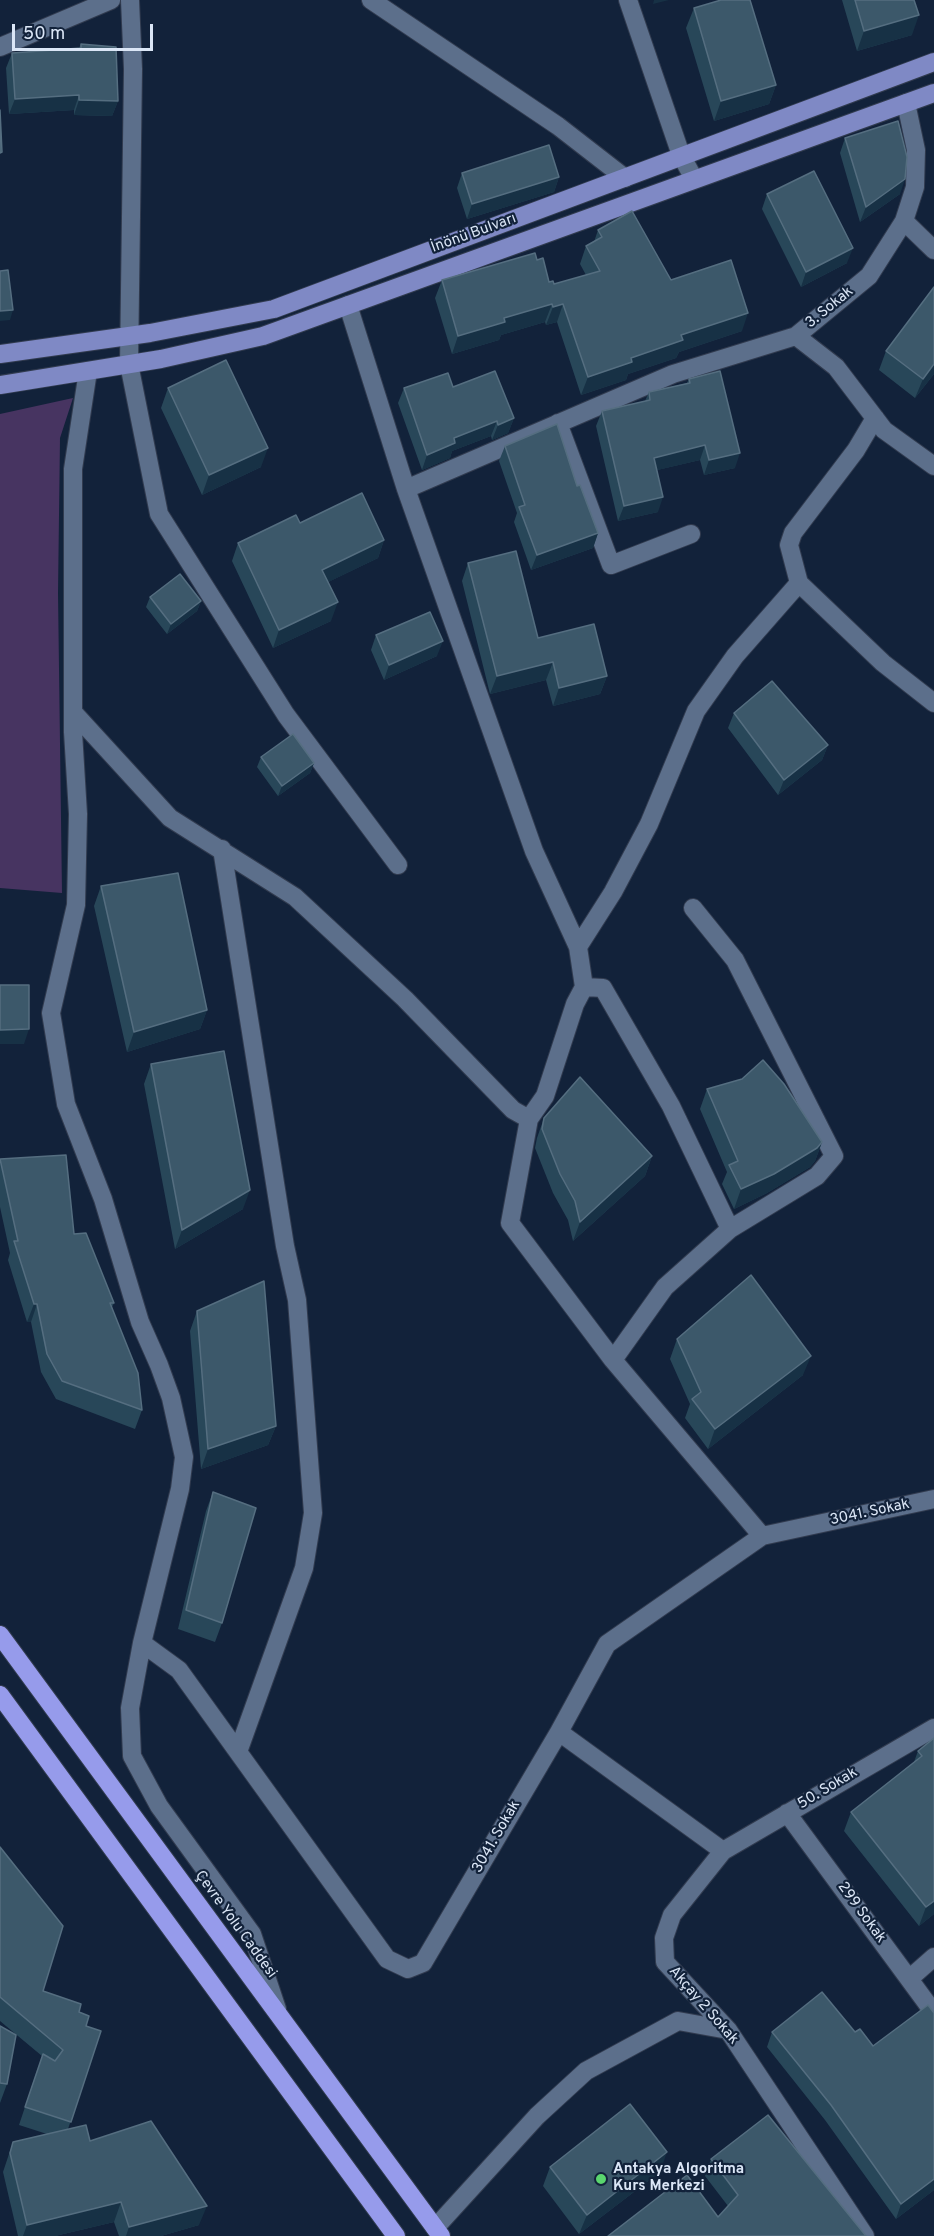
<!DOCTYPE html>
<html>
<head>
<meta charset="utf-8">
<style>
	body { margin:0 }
	#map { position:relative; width:934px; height:2236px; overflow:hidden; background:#12223a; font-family:Overpass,sans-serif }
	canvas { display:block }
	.scale { position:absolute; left:12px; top:24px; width:141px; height:27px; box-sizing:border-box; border:3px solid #dbe6f6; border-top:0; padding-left:8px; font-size:18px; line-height:21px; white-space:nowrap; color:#dbe6f6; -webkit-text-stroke:4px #12223a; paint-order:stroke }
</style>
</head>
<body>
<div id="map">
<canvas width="934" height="2236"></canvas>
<div class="scale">50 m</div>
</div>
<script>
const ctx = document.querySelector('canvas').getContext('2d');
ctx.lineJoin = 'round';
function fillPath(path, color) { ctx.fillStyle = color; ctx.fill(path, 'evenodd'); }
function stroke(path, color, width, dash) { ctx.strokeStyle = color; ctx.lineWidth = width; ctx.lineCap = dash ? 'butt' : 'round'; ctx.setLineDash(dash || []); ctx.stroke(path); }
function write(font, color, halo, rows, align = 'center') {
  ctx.font = font + ' Overpass,sans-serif'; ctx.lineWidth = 4.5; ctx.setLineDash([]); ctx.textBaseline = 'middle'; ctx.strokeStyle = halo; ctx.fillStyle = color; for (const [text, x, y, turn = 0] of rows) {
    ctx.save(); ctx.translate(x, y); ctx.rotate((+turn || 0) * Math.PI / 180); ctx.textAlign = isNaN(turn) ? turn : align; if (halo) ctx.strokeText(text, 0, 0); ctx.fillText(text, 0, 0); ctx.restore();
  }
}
const green = new Path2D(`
	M73 398 60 438 58 593 62 893 0 888V414Z`);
const minor = new Path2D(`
	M130 0 133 69 129 364 159 514 286 715 398 865
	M371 0 558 126 625 178
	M628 0 681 155 694 179
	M0 47 111 0
	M906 103 916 150 915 187 904 221 869 276 796 336 836 367 884 430 934 466
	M904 221 934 250
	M348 305 406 489 534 851 578 947 584 987 603 988 671 1106 730 1229
	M88 371 73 469V732L78 814 76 905 51 1013 66 1104 103 1199 140 1322 159 1365 171 1398 184 1457 180 1489 142 1643 130 1708 132 1756 159 1806 252 1934 277 2009
	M875 418 856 450 793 533 789 545 799 583 883 663 934 703
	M558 423 611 565 691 534
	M406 489 673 374 796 336
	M73 712 170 818 295 897 405 999 513 1110 529 1119
	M222 849 285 1246 297 1300 313 1513 304 1568 238 1752
	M578 947 613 892 649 824 696 711 735 656 799 583
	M584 987 575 1004 545 1096 529 1119 510 1223 613 1360 762 1536
	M613 1360 665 1287 730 1229 817 1176 834 1156 735 960 693 908
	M142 1643 179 1670 387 1959 408 1969 423 1963 559 1732 607 1644 762 1536 934 1499
	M559 1732 723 1851 672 1915 664 1938 665 1962 728 2030 865 2236
	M787 1813 934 2013
	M723 1851 934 1728
	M909 1979 934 1957
	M435 2228 537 2116 586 2071 678 2021 728 2030`);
const major = new Path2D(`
	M0 354 150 333 274 309 934 62
	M0 385 161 359 263 336 934 93`);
const highway = new Path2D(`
	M0 1635 441 2236
	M0 1695 396 2236`);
const wall = new Path2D(`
	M842 0H914L912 35 857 51Z
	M694 8 776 85 769 104 714 121 686 28Z
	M81 44 118 101 112 116 74 115V110L9 114 6 68 12 53 79 48Z
	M845 138 900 194 860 222 840 153Z
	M462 173 559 177 554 192 467 219 457 188Z
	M767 194 847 263 801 287 762 209Z
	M598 230 671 280 742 331 679 352 676 358 628 374 626 380 581 395 557 322 546 325 545 322 501 335 499 340 452 354 435 298 442 280 537 260 549 282 554 284 586 275 580 264 586 246 594 242Z
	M934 287V374L915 398 879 370 886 351Z
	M689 379 735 468 704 475 700 460 657 470 658 512 618 521 596 426 602 411 645 401 649 392 687 383Z
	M453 387 514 418 508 433 492 440 491 436 452 451 450 458 422 470 398 403 404 388Z
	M168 388 261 467 202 495 161 408Z
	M505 446 577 486 598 533 593 548 531 570 514 522 517 513 499 461Z
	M300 523 384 540 378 558 328 582 331 621 273 648 232 561 238 543Z
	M468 563 538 638 607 676 600 694 553 706 546 680 490 694 462 581Z
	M150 597 201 601 197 611 167 634 146 607Z
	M376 635 437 656 384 680 371 650Z
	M734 713 828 745 822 760 778 795 728 728Z
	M261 757 314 763 310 773 278 796 257 767Z
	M101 886 207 1010 200 1029 127 1052 94 906Z
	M151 1064 243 1209 175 1249 144 1084Z
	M707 1089 822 1142 815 1161 810 1167 767 1193 734 1209 722 1184 727 1172 700 1109Z
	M544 1118 652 1156 645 1176 573 1241 568 1220 553 1193 535 1148 537 1138Z
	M0 1159 74 1234 114 1303 112 1307 142 1410 135 1429 56 1399 41 1372 31 1322H27L8 1260 10 1253 0 1207Z
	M197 1311 276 1426 268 1445 201 1469 190 1331Z
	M677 1339 803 1375 708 1449 685 1418 690 1404 670 1359Z
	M213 1492 222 1623 215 1642 178 1629 206 1511Z
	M934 1738V1914L919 1926 844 1831 851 1812 914 1762 918 1751Z
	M0 1847 43 1991 79 2012 86 2026 101 2031 68 2129 90 2141 199 2225 161 2236H119L114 2222 55 2236H18L3 2172 13 2142 47 2134 19 2125 42 2056 0 2021Z
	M934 2013V2190L896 2219 825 2120 767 2047 772 2032H855L873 2046Z
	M0 2026 7 2084 0 2103Z
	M711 2159 866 2236 718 2217 728 2206 705 2176Z
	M550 2167 660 2172 579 2234 543 2186Z`);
const shadedWall = new Path2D(`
	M654 0H669L653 4Z
	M919 15 912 35 857 51 864 31Z
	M776 85 769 104 714 121 721 101Z
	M79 95 74 110 9 114 15 99Z
	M79 100 118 101 112 116 74 115Z
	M559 177 554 192 467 219 472 204Z
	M905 179 900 194 860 222 866 207Z
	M853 248 847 263 801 287 806 272Z
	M552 304 545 322 501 335 499 340 452 354 458 336 504 318Z
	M563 304 557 322 546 325 553 307Z
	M13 310 10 320 0 321V311Z
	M748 313 742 331 679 352 676 358 628 374 626 380 581 395 588 377 681 335Z
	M934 364V374L915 398 923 379Z
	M514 418 508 433 492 440 498 425Z
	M497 421 491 436 452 451 450 458 422 470 427 455 454 438Z
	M705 445 700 460 649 472 654 458Z
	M268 448 261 467 202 495 209 475Z
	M740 453 735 468 704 475 709 460Z
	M663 497 658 512 618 521 624 506Z
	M598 533 593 548 531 570 537 555Z
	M384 540 378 558 316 588 322 570Z
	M201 601 197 611 167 634 171 624Z
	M338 602 331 621 273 648 279 630Z
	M443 641 437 656 384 680 389 665Z
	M553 662 546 680 490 694 497 676Z
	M607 676 600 694 553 706 559 688Z
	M828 745 822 760 778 795 784 780Z
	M314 763 310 773 278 796 282 786Z
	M207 1010 200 1029 127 1052 134 1032Z
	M29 1029 24 1044H0V1030Z
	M822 1142 815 1161 810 1167 767 1193 734 1209 741 1189Z
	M652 1156 645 1176 573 1241 580 1222Z
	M250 1190 243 1209 175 1249 182 1230Z
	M34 1304H37L31 1322H27Z
	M811 1356 803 1375 708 1449 715 1429Z
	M276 1426 268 1445 201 1469 208 1449Z
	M934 1901V1914L919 1926 926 1907Z
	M667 2152 660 2172 579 2234 587 2215Z
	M934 2179V2190L896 2219 901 2204Z
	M121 2202 114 2222 55 2236H23L27 2225Z
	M207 2206 199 2225 161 2236H126L129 2227Z`);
const building = new Path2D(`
	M721 0H750L776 85 721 101 694 8Z
	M855 0H914L919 15 864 31Z
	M81 44 116 47 118 101 79 100V95L15 99 12 53 81 48Z
	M0 110 2 152 0 153Z
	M898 121 907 157 905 179 866 207 845 138Z
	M549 145 559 177 472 204 462 173Z
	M814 171 853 248 806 272 767 194Z
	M632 211 671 280 731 260 748 313 681 335 683 340 631 358 632 362 588 377 563 304 553 307 552 304 504 318 505 322 458 336 442 280 535 253 537 260 543 258 549 282 553 281 554 284 600 271 586 246 602 237 598 230Z
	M8 270 13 310 0 311V271Z
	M934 287V364L923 379 886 351Z
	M226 360 268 448 209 475 168 388Z
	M495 371 514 418 498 425 497 421 454 438 455 443 427 455 404 388 448 373 453 387Z
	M720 371 740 453 709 460 705 445 654 458 663 497 624 506 602 411 650 400 649 392 690 383 689 379Z
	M557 424 577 486 580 485 598 533 537 555 519 507 525 505 505 446Z
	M362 493 384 540 322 570 338 602 279 630 238 543 296 515 300 523Z
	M516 551 538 638 594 624 607 676 559 688 553 662 497 676 468 563Z
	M180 574 201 601 171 624 150 597Z
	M430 612 443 641 389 665 376 635Z
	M772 681 828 745 784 780 734 713Z
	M293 734 314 763 282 786 261 757Z
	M178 873 207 1010 134 1032 101 886Z
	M0 985H29V1029L0 1030Z
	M224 1051 250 1190 182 1230 151 1064Z
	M763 1060 784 1084 822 1142 817 1148 774 1174 741 1189 729 1165 738 1161 707 1089 742 1079Z
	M580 1077 652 1156 580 1222 575 1201 560 1174 542 1129 544 1118Z
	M66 1155 74 1234 86 1233 114 1303H110L138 1373 142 1410 62 1381 47 1354 37 1304H34L14 1241H18L0 1159Z
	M751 1275 811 1356 715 1429 692 1399 701 1392 677 1339Z
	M264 1281 276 1426 208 1449 197 1311Z
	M213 1492 256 1508 222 1623 186 1610Z
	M934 1738V1901L926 1907 851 1812 922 1756 918 1751Z
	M0 1847 63 1926 43 1991 81 2004 79 2012 89 2016 86 2026 101 2031 71 2122 25 2107 43 2054 55 2061 63 2050 0 1997Z
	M822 1992 855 2032 860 2029 873 2046 928 2005 934 2013V2179L901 2204 831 2105 772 2032Z
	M0 2026 16 2035 7 2084 0 2083Z
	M630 2104 667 2152 587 2215 550 2167Z
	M768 2115 866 2236H608L687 2175 718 2217 738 2195 711 2159Z
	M151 2121 207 2206 129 2227 121 2202 27 2225 10 2153 13 2142 86 2125 90 2141Z`);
const markers = [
	[601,2179,6,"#5ad56e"]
];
const streetNames = [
	["İnönü Bulvarı",474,234,-20],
	["3. Sokak",830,308,-39],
	["3041. Sokak",870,1513,-12],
	["50. Sokak",828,1789,-31],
	["3041. Sokak",497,1837,-60],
	["299 Sokak",861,1913,54],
	["Çevre Yolu Caddesi",235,1925,54],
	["Akçay 2 Sokak",703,2006,49]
];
const poiNames = [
	["Antakya Algoritma",613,2170],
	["Kurs Merkezi",613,2187]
];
fillPath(green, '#473461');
stroke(minor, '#313b4f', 20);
stroke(major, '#313b4f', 20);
stroke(highway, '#313b4f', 20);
stroke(minor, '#5c6f8b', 18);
stroke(major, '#7f89c5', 18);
stroke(highway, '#969beb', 18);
fillPath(wall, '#284759');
fillPath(shadedWall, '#173145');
fillPath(building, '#3c586a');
stroke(building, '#556e80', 1.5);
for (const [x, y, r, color] of markers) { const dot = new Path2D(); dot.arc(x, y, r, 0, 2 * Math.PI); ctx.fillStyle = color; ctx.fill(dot); stroke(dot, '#12223a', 2); }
write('15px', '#dbe6f6', '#12223a', streetNames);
write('bold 15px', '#dbe6f6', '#12223a', poiNames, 'left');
</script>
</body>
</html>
